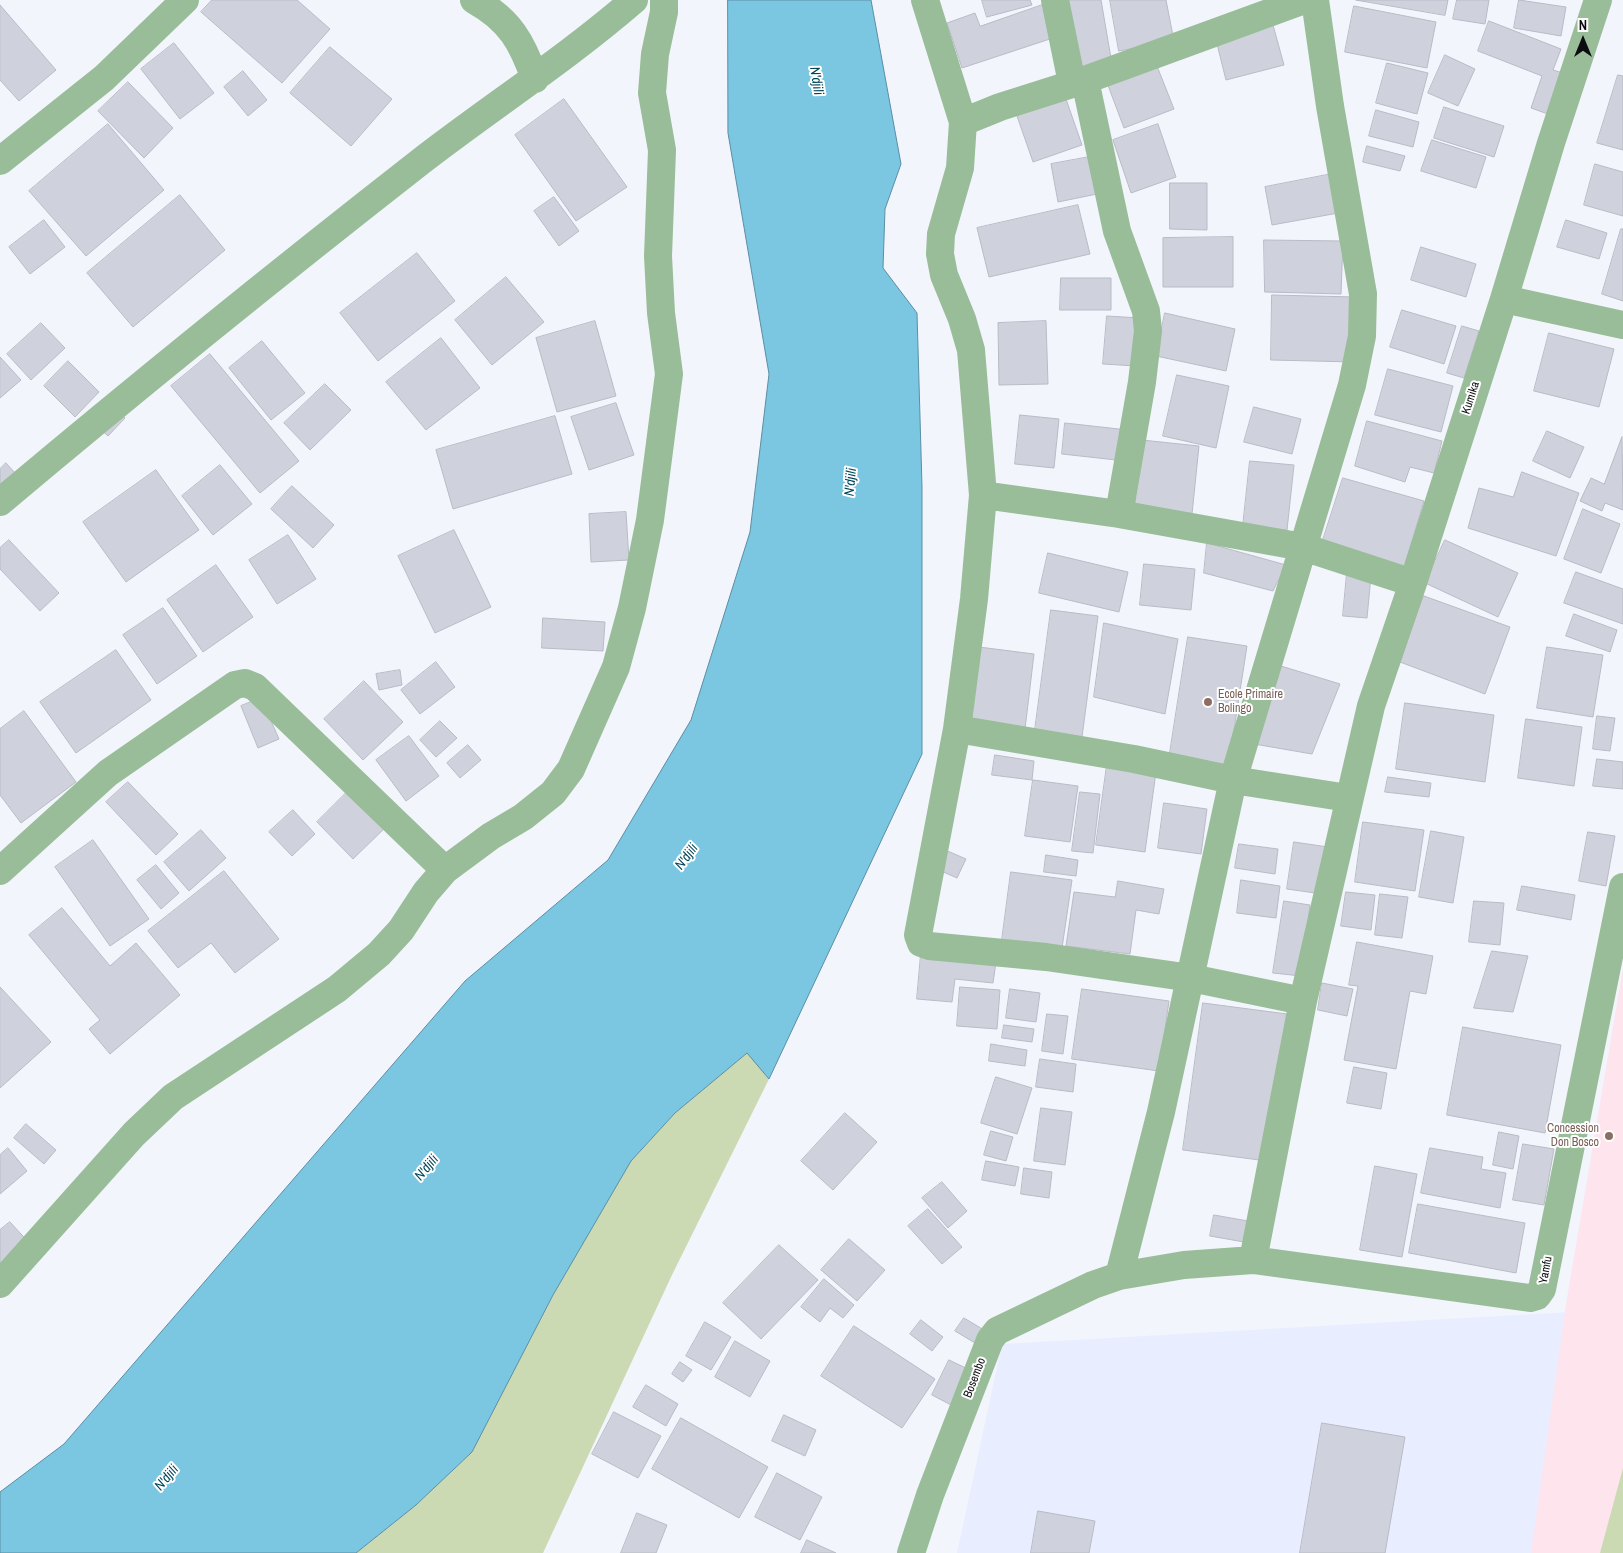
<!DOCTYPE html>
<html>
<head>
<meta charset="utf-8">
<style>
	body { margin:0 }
	#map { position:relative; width:1623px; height:1553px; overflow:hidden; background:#f3f5fd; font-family:"Archivo Narrow",sans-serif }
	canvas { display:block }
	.north { position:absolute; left:1558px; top:15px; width:50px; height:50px; -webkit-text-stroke:4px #fff; paint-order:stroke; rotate:0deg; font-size:14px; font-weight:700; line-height:20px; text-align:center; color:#0c0d11 }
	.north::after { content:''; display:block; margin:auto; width:18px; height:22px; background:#0c0d11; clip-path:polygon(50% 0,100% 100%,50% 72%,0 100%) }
</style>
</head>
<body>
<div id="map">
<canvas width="1623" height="1553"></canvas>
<div class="north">N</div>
</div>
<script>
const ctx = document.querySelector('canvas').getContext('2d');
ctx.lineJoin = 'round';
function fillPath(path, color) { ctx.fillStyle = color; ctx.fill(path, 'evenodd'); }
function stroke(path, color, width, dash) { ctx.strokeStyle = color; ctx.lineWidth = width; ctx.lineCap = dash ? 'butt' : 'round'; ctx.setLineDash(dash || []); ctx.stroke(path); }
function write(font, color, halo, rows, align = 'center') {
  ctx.font = font + ' "Archivo Narrow",sans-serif'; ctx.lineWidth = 4; ctx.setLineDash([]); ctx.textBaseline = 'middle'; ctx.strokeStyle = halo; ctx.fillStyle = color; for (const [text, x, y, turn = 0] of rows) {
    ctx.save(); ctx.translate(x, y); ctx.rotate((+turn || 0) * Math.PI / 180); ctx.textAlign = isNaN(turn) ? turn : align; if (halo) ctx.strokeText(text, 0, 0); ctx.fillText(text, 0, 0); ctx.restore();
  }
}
const built = new Path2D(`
	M1588 1311 1553 1553H957L1002 1344Z`);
const education = new Path2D(`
	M1623 968V1553H1531L1566 1304Z`);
const green = new Path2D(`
	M748 1052 769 1079 671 1277 543 1553H356L416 1505 472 1452 553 1295 631 1161 675 1113Z
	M1623 1468V1553H1600Z`);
const water = new Path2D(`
	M728 0H871L901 164 885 209 883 268 917 313 922 487V754L769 1079 747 1053 675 1113 631 1161 553 1295 472 1452 416 1505 356 1553H0V1492L64 1444 465 981 608 860 691 720 750 532 769 374 728 133Z`);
const building = new Path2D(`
	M212 0H297L330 29 282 83 201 12Z
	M982 0H1030L1032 5 987 17Z
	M1063 0H1101L1112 64 1075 70Z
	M1110 0H1166L1174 41 1119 51Z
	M1356 0H1448L1445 15Z
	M1457 0H1489L1485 24 1453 19Z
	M1519 0 1566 7 1561 36 1514 28Z
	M1048 3 1059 36 962 68 947 23 975 13 980 26Z
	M0 5 56 70 19 101 0 80Z
	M1354 6 1436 22 1427 68 1345 52Z
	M1489 21 1561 49 1553 70 1563 73 1548 114 1531 108 1542 76 1478 51Z
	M1273 25 1284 65 1226 80 1216 40Z
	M174 43 214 93 180 119 141 69Z
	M330 47 392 99 351 146 290 93Z
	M1445 55 1475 69 1458 106 1428 93Z
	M1155 61 1174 109 1124 128 1106 80Z
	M1387 63 1428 73 1417 114 1376 103Z
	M243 71 267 100 248 116 224 87Z
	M1618 75 1623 76V150L1597 143Z
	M128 82 173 128 144 158 98 111Z
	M564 99 627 187 576 221 515 135Z
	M1066 99 1082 145 1033 162 1017 116Z
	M1444 107 1504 126 1494 157 1434 138Z
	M1376 110 1419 122 1413 147 1369 136Z
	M108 124 164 190 86 256 29 191Z
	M1158 124 1176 177 1131 193 1113 140Z
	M1432 140 1486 157 1476 188 1421 171Z
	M1367 146 1405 156 1400 171 1363 162Z
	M1095 156 1102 193 1058 202 1051 164Z
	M1595 164 1623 172V216L1584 205Z
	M1337 173 1344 212 1272 225 1265 187Z
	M1170 183H1207V230L1170 229Z
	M180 195 225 250 133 327 87 273Z
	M554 197 579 231 559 246 534 211Z
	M1078 205 1090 254 989 277 977 228Z
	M44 220 65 247 30 274 9 247Z
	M1566 220 1607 233 1599 259 1557 247Z
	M1621 229H1623V301L1602 294Z
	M1233 237V287H1163V238Z
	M1264 240 1343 241 1341 294 1265 292Z
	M1421 247 1476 264 1466 297 1411 280Z
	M417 253 455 301 378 361 340 313Z
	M506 277 544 322 492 365 455 320Z
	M1061 278H1111V310H1060Z
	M1272 295 1356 297 1355 362 1271 360Z
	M1402 310 1456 326 1444 364 1390 347Z
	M1165 313 1235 329 1226 371 1156 356Z
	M1107 316 1140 318 1136 366 1103 364Z
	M595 321 616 396 557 412 536 338Z
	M1046 321 1048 384 999 385 998 323Z
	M41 323 65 348 31 380 7 354Z
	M1462 326 1479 331 1464 378 1447 373Z
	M1549 333 1614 349 1599 407 1534 391Z
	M441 338 480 388 426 430 386 382Z
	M262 341 305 393 271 420 229 368Z
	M210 354 299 461 260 493 171 386Z
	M0 357 21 380 0 398Z
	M68 361 99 392 75 417 44 386Z
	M1388 369 1453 386 1441 432 1375 415Z
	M1177 375 1229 386 1216 448 1163 436Z
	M325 384 351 410 310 450 284 423Z
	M616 403 634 455 589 470 571 417Z
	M1254 407 1301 419 1292 454 1244 442Z
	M116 409 125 418 108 436 98 427Z
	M1020 415 1059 419 1054 468 1015 464Z
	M555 416 572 474 453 509 436 450Z
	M1367 421 1442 441 1434 473 1410 467 1405 482 1355 466Z
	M1065 423 1128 430 1125 461 1062 454Z
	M1547 431 1584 447 1570 478 1533 461Z
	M1622 437 1623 510 1605 503 1602 511 1580 501 1591 478 1604 484Z
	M1142 440 1199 446 1192 514 1135 508Z
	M1250 461 1294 465 1287 530 1243 526Z
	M6 463 16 474 0 489V469Z
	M220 465 252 504 213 535 182 496Z
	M156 470 199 530 126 582 83 522Z
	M1522 472 1579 493 1556 556 1468 528 1479 488 1513 497Z
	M1343 478 1424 501 1404 567 1322 543Z
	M292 486 334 525 313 548 271 509Z
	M1583 509 1620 524 1601 573 1564 559Z
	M626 512 629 560 591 562 589 514Z
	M454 530 491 607 435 633 398 556Z
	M288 535 316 579 277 604 249 560Z
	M9 540 59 593 40 611 0 569V548Z
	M1445 540 1518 573 1498 617 1425 583Z
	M1207 543 1286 565 1273 591 1204 573Z
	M1048 553 1128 572 1119 612 1039 593Z
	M1144 564 1195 569 1191 610 1140 605Z
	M216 565 253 617 203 652 167 600Z
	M1576 572 1623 589V624L1564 603Z
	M1347 573 1371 576 1367 618 1343 616Z
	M1424 596 1510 627 1485 694 1400 662Z
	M163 608 197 656 157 684 123 635Z
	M1051 610 1098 616 1082 737 1035 730Z
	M1574 614 1617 630 1610 652 1566 636Z
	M543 618 605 622 603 651 542 648Z
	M1104 623 1178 639 1165 714 1094 697Z
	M1188 637 1247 646 1228 768 1169 759Z
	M979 647 1034 654 1025 729 970 722Z
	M1547 647 1603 655 1593 717 1537 708Z
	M116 650 151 700 76 753 40 702Z
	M436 662 455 687 420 714 401 690Z
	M1281 666 1340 684 1312 754 1254 744Z
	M400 670 402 685 379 690 376 674Z
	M364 681 403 722 363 760 324 719Z
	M261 698 279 739 258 748 241 706Z
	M1405 703 1494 715 1485 782 1396 769Z
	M24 711 76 782 21 823 0 795V729Z
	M1597 716 1615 718 1610 751 1593 749Z
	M1526 719 1582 727 1574 786 1518 778Z
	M440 721 457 738 436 757 420 740Z
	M409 736 439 776 406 801 376 760Z
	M468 745 481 760 460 778 447 763Z
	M995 755 1034 761 1032 780 992 775Z
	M1597 759 1623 762V789L1593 786Z
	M1107 765 1156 772 1145 852 1096 845Z
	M1388 777 1431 783 1429 797 1385 792Z
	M1033 780 1078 786 1070 842 1025 836Z
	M128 782 178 834 156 855 106 802Z
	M353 786 389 824 353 859 317 822Z
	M1080 792 1100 794 1093 853 1072 851Z
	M1164 803 1207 809 1201 854 1158 848Z
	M293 810 315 834 292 856 269 832Z
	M1363 822 1424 830 1415 891 1355 882Z
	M201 830 226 858 189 891 164 862Z
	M1431 831 1464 837 1453 903 1419 897Z
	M1588 832 1615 836 1606 886 1579 881Z
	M93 840 149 919 110 946 55 867Z
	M1294 842 1328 847 1322 894 1287 889Z
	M1239 844 1278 849 1275 874 1235 868Z
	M943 849 966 859 957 878 934 868Z
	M1046 855 1078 860 1076 876 1044 872Z
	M156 865 179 893 161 909 137 880Z
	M224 871 279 939 235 973 211 943 178 968 148 931Z
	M1011 872 1072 880 1062 948 1002 940Z
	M1241 880 1280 886 1276 918 1237 913Z
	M1118 881 1164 889 1159 914 1136 910 1130 954 1066 946 1074 892 1115 897Z
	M1522 886 1575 895 1571 920 1517 910Z
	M1346 892 1375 895 1371 930 1341 926Z
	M1380 894 1408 897 1402 938 1375 935Z
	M1284 901 1310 905 1301 976 1273 973Z
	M1474 901 1504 903 1500 945 1469 942Z
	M62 908 110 966 136 943 180 995 110 1054 89 1029 100 1020 29 935Z
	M1357 942 1433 956 1426 994 1410 991 1396 1069 1344 1060 1358 986 1349 985Z
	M1492 951 1528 956 1513 1012 1474 1008Z
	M921 954 996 962 993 983 955 979 952 1002 917 999Z
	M1322 983 1353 989 1347 1016 1318 1010Z
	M0 987 51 1042 0 1088Z
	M960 987 1000 990 997 1029 957 1026Z
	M1010 989 1040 993 1036 1022 1006 1018Z
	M1082 989 1169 1001 1159 1071 1072 1059Z
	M1203 1003 1287 1014 1267 1161 1183 1150Z
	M1047 1014 1068 1016 1063 1054 1042 1051Z
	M1004 1025 1034 1029 1032 1042 1002 1038Z
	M1463 1027 1561 1045 1545 1133 1447 1115Z
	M991 1044 1027 1050 1025 1066 989 1061Z
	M1040 1059 1076 1064 1073 1092 1036 1087Z
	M1354 1067 1387 1073 1381 1109 1347 1103Z
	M996 1077 1032 1088 1017 1134 981 1123Z
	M1041 1108 1072 1112 1065 1165 1034 1161Z
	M845 1113 877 1142 833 1190 801 1161Z
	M26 1124 56 1150 44 1164 14 1138Z
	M991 1131 1013 1137 1006 1161 984 1155Z
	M1499 1132 1519 1136 1513 1169 1493 1165Z
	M1523 1144 1554 1149 1544 1205 1513 1200Z
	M8 1148 27 1171 0 1194V1155Z
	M1430 1148 1483 1157 1481 1169 1506 1173 1500 1208 1421 1193Z
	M986 1161 1019 1167 1015 1186 982 1180Z
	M1375 1166 1417 1174 1402 1257 1360 1250Z
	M1024 1168 1052 1172 1049 1198 1021 1194Z
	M942 1182 967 1211 948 1228 922 1198Z
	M1418 1204 1525 1223 1516 1273 1409 1253Z
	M928 1209 962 1247 942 1264 908 1226Z
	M1214 1215 1248 1221 1244 1242 1210 1236Z
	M10 1222 33 1247 0 1266V1230Z
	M849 1239 885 1270 857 1301 821 1270Z
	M779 1245 818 1280 761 1339 723 1303Z
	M824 1279 854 1305 843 1318 830 1308 820 1322 801 1307Z
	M964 1318 984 1330 975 1343 955 1331Z
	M921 1320 943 1337 932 1351 910 1334Z
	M705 1322 731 1337 711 1370 686 1356Z
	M854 1326 935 1379 902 1428 821 1376Z
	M735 1341 770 1361 750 1397 715 1377Z
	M949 1360 970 1370 953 1406 932 1395Z
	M680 1362 692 1370 683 1382 672 1374Z
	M646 1385 678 1404 666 1426 633 1407Z
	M614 1412 661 1436 638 1478 592 1454Z
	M784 1415 816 1430 805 1456 772 1441Z
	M681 1418 768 1467 739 1518 652 1469Z
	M1322 1423 1405 1437 1385 1553H1300Z
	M777 1473 822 1497 800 1540 755 1517Z
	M1038 1511 1095 1521 1089 1553H1031Z
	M637 1513 667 1525 656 1553H621Z
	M807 1540 836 1553H801Z`);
const street = new Path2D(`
	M474 0C510 20 522 42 535 79
	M925 0 963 122 960 168 941 234 940 254 944 275 962 319 971 350 983 495 974 599 957 729 918 935 921 943 929 946 1046 957 1191 978 1303 1001
	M1055 0 1072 83
	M1085 80 1117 231 1146 311 1148 331 1142 382 1119 514
	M963 122 1000 107 1085 80 1304 0
	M0 161 104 78 185 0
	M1504 299 1623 325
	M983 495 1119 514 1303 547 1413 583
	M0 502C138 386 278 273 420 162 491 107 566 59 634 0
	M957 729 1134 759 1233 780 1348 798
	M0 871 108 773 235 685 245 683 255 687 445 870
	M1253 1260 1303 1001 1371 706 1413 583 1504 299 1551 143 1598 0
	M1119 1276 1161 1112 1233 780 1352 385 1362 336 1363 294 1330 106 1315 0
	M0 1284 134 1134 173 1097 337 989 379 954 401 930 426 892 445 870 491 836 523 817 553 793 571 769 616 667 632 608 650 520 669 374 661 313 658 256 662 150 652 93 655 54 664 12V0
	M911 1553 930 1495 990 1340 997 1331 1093 1285 1119 1276 1184 1265 1253 1260 1530 1298 1537 1296 1542 1289 1623 887`);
const markers = [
	[1208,702,5,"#8d6e63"],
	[1609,1136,5,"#8d6e63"]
];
const streetNames = [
	["Kumika",1471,398,-72],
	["Yamfu",1546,1270,-79],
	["Bosembo",975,1378,-69]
];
const educationNames = [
	["Ecole Primaire",1218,695],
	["Bolingo",1218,709],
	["Concession",1599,1129,"right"],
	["Don Bosco",1599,1143,"right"]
];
const waterNames = [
	["N'djili",816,81,81],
	["N'djili",851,482,-85],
	["N'djili",687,857,-53],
	["N'djili",427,1168,-50],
	["N'djili",167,1478,-50]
];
fillPath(built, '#e8eeff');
fillPath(education, '#fde4ed');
fillPath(green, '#cbdab3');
fillPath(water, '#7bc6e1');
stroke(water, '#5a8ea3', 1);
fillPath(building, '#cfd2dc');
stroke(building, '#b8bbc5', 1);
stroke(street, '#99bd98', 28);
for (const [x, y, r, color] of markers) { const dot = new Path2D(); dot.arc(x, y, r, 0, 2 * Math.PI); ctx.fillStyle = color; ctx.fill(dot); stroke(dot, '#fff', 2); }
write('12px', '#0c0d11', '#fff', streetNames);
write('12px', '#785e54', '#fff', educationNames, 'left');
write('italic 14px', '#004659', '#fff', waterNames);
</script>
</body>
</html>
